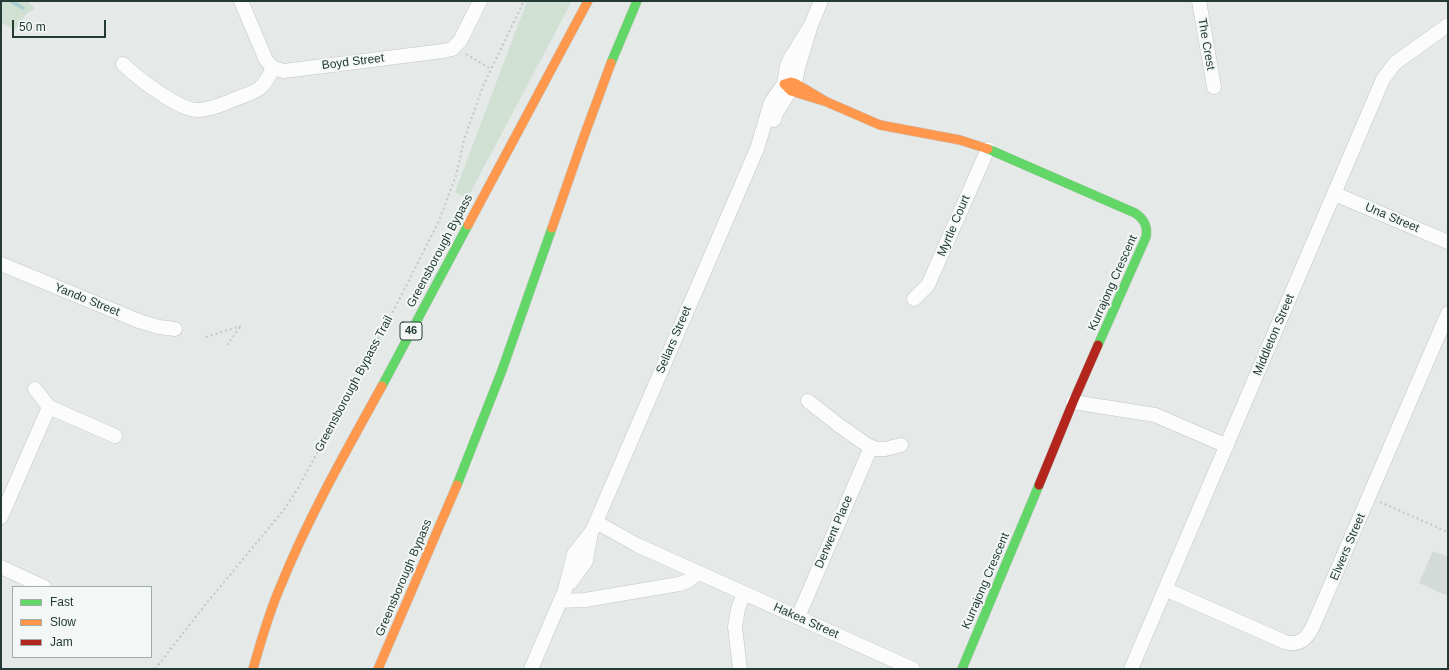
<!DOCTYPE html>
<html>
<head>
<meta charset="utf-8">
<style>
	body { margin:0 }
	#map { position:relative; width:1449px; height:670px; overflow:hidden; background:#e5e9e7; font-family:Arial,sans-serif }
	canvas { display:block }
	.frame { position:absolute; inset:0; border:2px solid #243b35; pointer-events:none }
	.legend { position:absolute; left:12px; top:586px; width:140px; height:72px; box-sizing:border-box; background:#f3f8f6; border:1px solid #a0aca9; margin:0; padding:5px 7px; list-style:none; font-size:12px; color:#243b35 }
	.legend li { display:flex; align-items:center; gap:8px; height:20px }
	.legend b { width:20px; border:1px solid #a0aca9 }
	.scale { position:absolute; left:12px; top:20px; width:94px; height:18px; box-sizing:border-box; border:2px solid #243b35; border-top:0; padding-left:5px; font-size:12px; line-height:14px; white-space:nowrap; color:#243b35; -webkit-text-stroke:3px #f3f8f6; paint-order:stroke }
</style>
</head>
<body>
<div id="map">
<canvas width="1449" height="670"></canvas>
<div class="frame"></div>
<ul class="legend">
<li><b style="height:5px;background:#63d668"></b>Fast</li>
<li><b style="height:5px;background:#ff974d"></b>Slow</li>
<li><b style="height:5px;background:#b3261e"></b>Jam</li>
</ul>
<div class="scale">50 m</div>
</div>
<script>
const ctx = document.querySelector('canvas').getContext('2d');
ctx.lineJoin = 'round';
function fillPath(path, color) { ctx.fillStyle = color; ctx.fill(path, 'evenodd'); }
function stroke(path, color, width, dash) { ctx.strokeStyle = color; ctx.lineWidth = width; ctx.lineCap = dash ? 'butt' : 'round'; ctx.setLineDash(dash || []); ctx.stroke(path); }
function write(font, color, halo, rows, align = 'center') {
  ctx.font = font + ' Arial,sans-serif'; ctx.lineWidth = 4; ctx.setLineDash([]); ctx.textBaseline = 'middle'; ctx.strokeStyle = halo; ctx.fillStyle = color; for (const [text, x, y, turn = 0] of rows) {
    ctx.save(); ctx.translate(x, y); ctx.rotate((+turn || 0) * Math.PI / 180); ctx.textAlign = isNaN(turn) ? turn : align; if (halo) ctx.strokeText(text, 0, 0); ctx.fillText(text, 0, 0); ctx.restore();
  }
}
const built = new Path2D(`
	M1433 551 1448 557V596L1419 583Z`);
const green = new Path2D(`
	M1 1H28L35 9 27 13 15 30 1 22Z
	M527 1H572L467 199 455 192Z`);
const stream = new Path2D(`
	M11 1 23 8`);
const path = new Path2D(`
	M466 54 491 69
	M206 337 241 326
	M227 345 240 327
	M1380 502 1448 532
	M155 669 205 605 283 511 297 490 397 304 438 223 456 176 464 140 483 86 524 1`);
const street = new Path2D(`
	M241 1 266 60 273 68 284 71 443 51 452 49 460 41 480 1
	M1199 1 1214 87
	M123 64C136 77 179 110 197 110 210 110 223 104 235 99 258 91 263 90 273 68
	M774 120 776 113 795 83 798 68 811 25 821 1
	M1335 194 1448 242
	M1 264 139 321 159 327 175 329
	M914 299 928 285 932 276 988 149
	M35 389 49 407
	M808 401 840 426 867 445 877 449H885L901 445
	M1073 402 1155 415 1227 446
	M1 517 49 407 115 436
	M596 522 637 545 913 669
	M1 567 44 587
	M571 582 586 561 591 532
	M1165 589 1285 642C1299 646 1307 639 1313 626L1448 313
	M560 601 585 600 679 584 688 581 698 572
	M798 617 871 447
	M531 669 565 590 574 554 592 531 596 522 757 149 771 102 784 84 787 66 790 59 811 25
	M740 669 735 627 738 609 744 593
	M1131 669 1383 79 1395 63 1448 25`);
const fast = new Path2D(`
	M611 63 637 1
	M988 149 1135 213C1144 219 1148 226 1146 237L1098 345
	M382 386 468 225
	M457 485 501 373 552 228
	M962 669 1039 485`);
const slow = new Path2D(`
	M827 102 791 91 784 84 791 82 795 83 827 102 880 125 960 140 988 149
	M468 225 588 1
	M552 228 583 139 611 63
	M253 669C261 641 269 612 281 585 309 516 346 451 382 386
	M378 669 457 485`);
const jam = new Path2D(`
	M1039 485 1073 402 1098 345`);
const shields = [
	[411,331,22]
];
const shieldNames = [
	["46",411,331]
];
const streetNames = [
	["The Crest",1206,44,80],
	["Boyd Street",353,62,-7],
	["Una Street",1392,218,23],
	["Myrtle Court",954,226,-67],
	["Greensborough Bypass",440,251,-62],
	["Kurrajong Crescent",1113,283,-66],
	["Yando Street",87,300,22],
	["Middleton Street",1274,335,-67],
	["Sellars Street",674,340,-67],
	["Greensborough Bypass Trail",354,384,-62],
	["Derwent Place",834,532,-67],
	["Elwers Street",1348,547,-67],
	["Greensborough Bypass",404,578,-67],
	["Kurrajong Crescent",986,581,-67],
	["Hakea Street",806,621,24]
];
fillPath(built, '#d3dad7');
fillPath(green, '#d0e1d4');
stroke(stream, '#aaced4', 3.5);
stroke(street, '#c2c6c4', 15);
stroke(fast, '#c0c7c4', 10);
stroke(slow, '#c0c7c4', 10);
stroke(jam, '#c0c7c4', 10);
stroke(path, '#c2c9c5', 2, [2, 3]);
stroke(street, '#fbfcfb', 14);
stroke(fast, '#63d668', 9);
stroke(slow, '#ff974d', 9);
stroke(jam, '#b3261e', 9);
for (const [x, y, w] of shields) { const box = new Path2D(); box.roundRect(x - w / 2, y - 9, w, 18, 3); ctx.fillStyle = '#f3f8f6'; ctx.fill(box); stroke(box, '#243b35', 1); }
write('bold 11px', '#243b35', null, shieldNames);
write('12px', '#243b35', '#f3f8f6', streetNames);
</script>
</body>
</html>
